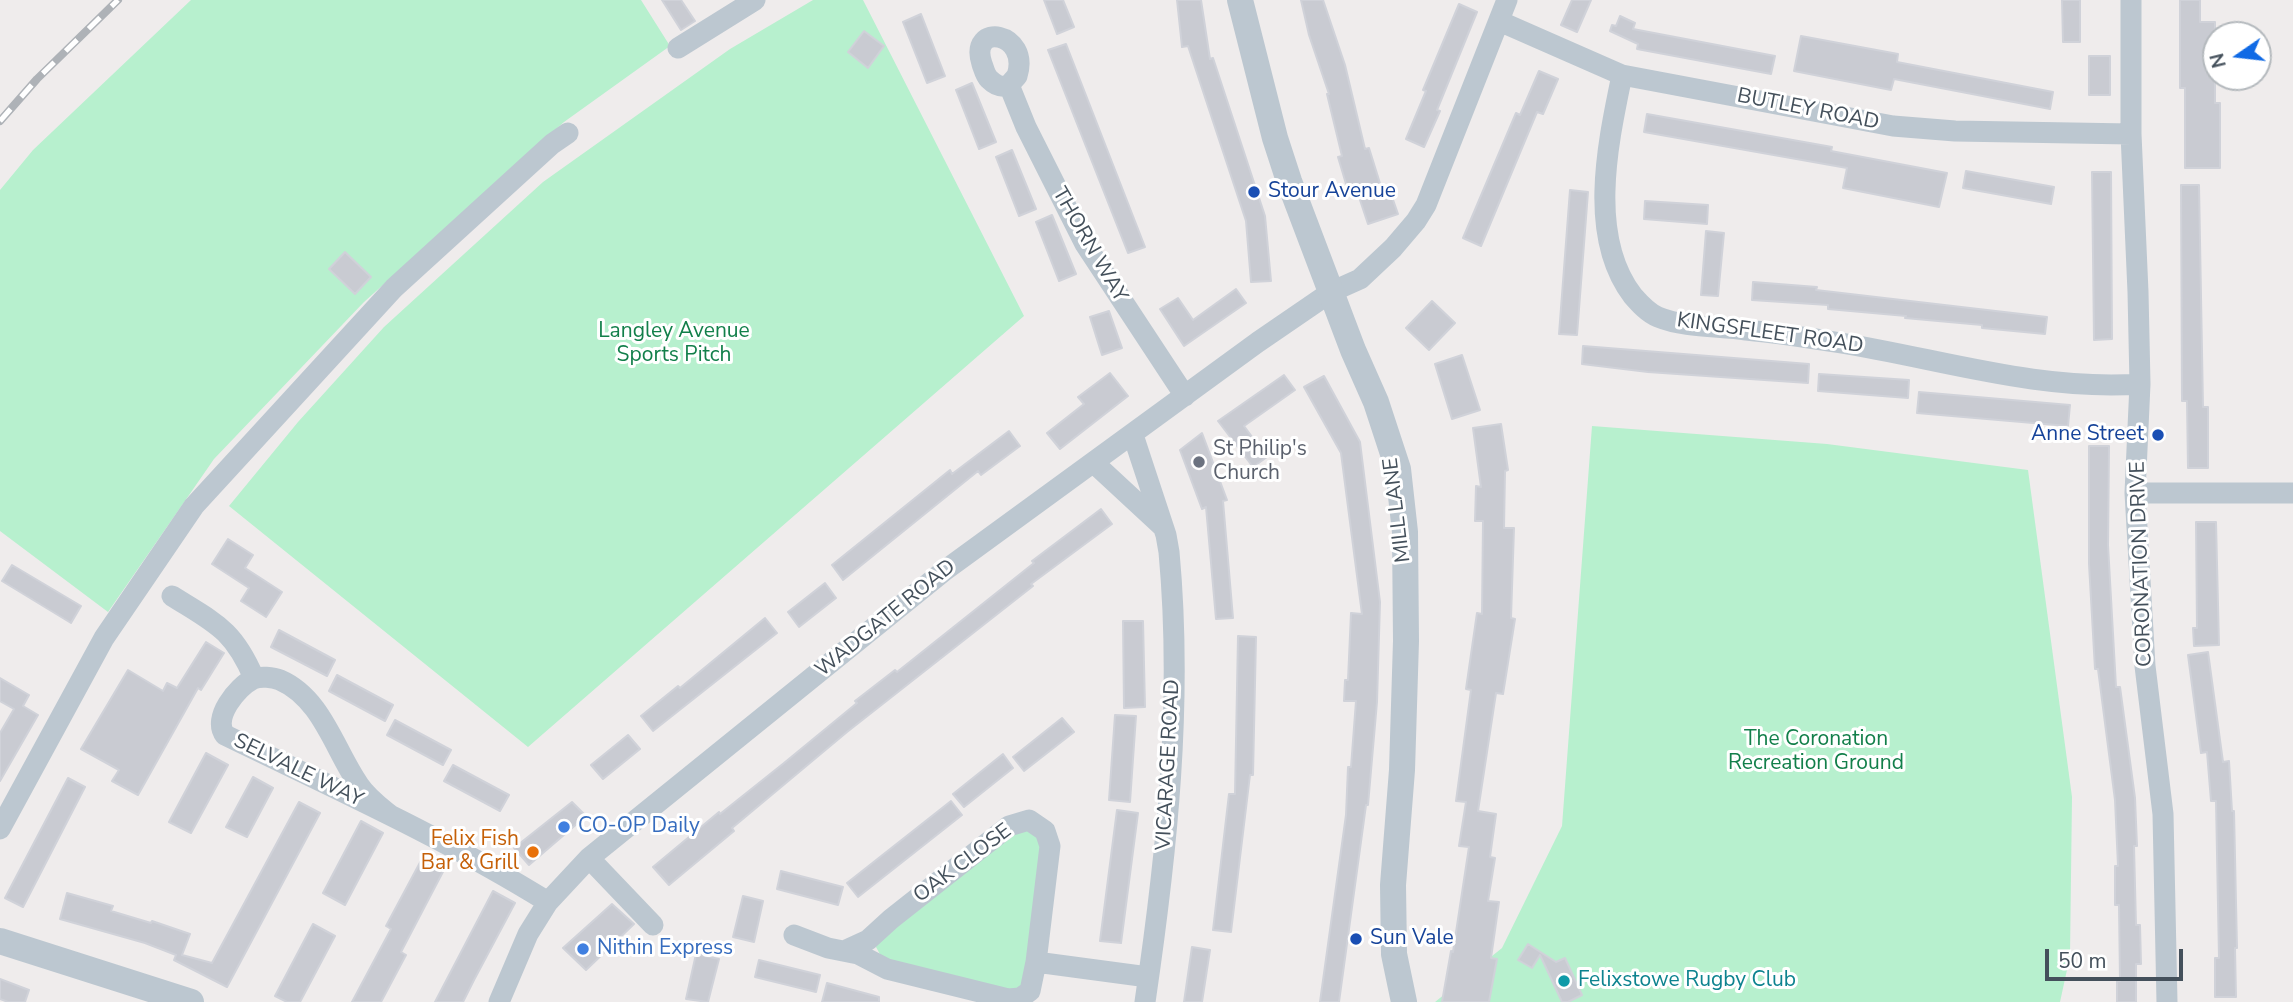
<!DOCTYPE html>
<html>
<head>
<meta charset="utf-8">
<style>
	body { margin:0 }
	#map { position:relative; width:2293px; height:1002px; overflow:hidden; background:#efecec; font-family:"Nunito Sans",sans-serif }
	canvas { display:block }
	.north { position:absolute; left:2202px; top:21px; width:70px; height:70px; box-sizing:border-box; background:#fff; border:2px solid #b4b9bd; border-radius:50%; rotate:256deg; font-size:19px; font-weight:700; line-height:28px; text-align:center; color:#44505b }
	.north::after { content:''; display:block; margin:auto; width:24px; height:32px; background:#106ae5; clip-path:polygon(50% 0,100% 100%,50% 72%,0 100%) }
	.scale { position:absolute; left:2045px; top:949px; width:138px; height:32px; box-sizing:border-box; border:4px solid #44505b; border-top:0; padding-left:9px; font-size:21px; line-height:24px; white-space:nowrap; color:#44505b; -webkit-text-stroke:5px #fff; paint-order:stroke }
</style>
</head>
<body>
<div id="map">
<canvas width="2293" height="1002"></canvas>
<div class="north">N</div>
<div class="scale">50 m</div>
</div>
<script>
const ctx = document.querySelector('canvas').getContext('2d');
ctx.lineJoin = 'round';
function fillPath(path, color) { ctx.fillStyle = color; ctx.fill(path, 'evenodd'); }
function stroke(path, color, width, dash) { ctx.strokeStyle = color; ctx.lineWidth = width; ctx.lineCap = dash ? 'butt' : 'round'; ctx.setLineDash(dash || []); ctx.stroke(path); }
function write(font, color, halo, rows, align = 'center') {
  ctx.font = font + ' "Nunito Sans",sans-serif'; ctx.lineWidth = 6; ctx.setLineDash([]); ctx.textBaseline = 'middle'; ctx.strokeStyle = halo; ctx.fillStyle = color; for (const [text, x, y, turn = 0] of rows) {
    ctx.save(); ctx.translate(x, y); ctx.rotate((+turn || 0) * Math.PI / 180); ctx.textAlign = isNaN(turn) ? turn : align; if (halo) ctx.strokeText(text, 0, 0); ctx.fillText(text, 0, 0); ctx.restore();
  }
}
const green = new Path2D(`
	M191 0H641L670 46 564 122 364 302 214 459 108 612 0 531V190L33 150Z
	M813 0H863L1024 316 528 747 229 506 298 422 384 327 543 182 730 49Z
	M1592 426 1827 444 2028 470 2072 797 2070 956 2060 1002H1435L1502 948 1562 826Z
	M1020 827 1041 835 1033 953 1019 992 882 958 876 947 877 940Z`);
const building = new Path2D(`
	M662 0H681L695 21 681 30Z
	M1044 0H1063L1074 27 1057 34Z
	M1177 0H1201L1210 59 1213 58 1265 216 1271 281 1251 282 1246 221 1188 46 1182 47Z
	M1301 0H1323L1345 65 1365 149 1369 148 1383 193 1390 191 1398 214 1368 224 1357 191 1349 194 1338 157 1342 156 1327 94H1329L1309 35Z
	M1572 0H1591L1577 32 1561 25Z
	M2062 0H2080V42H2063Z
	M2180 0H2200V22H2215V103H2220V168H2185V88H2180Z
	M1459 4 1477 12 1437 110 1440 111 1424 147 1406 139 1426 91 1423 90Z
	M921 14 945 76 927 83 903 22Z
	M1620 16 1635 23 1633 29 1775 56 1771 74 1637 49 1638 44 1610 31 1612 25 1616 26Z
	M864 31 884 46 868 68 848 52Z
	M1801 36 1898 54 1897 62 2053 92 2050 109 1894 79 1891 90 1794 71Z
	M1066 44 1145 247 1128 253 1048 50Z
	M2089 56H2110V95H2089Z
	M1539 71 1558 79 1543 114 1537 112 1481 246 1463 238 1516 113 1520 115Z
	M972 83 996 142 979 149 956 90Z
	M1647 114 1832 147 1831 151 1947 173 1939 207 1843 188 1847 168 1644 132Z
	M1012 150 1036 209 1019 216 996 157Z
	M1966 171 2054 187 2051 204 1963 188Z
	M2092 172H2111L2112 339 2094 340Z
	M2181 185H2199L2203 407H2208V468H2188L2187 401H2182Z
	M1570 190 1588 192 1577 335 1559 334Z
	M1645 201 1708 205 1707 224 1644 219Z
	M1052 215 1076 274 1059 281 1036 222Z
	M1706 231 1724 233 1718 296 1701 295Z
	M345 252 371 277 355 294 329 269Z
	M1753 282 1817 287 1816 290 2047 317 2045 334 1982 328V325L1905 318 1906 316 1828 309V305L1752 300Z
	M1236 289 1246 303 1184 346 1160 309 1178 298 1193 320Z
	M1432 301 1455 323 1429 350 1406 328Z
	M1109 311 1122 348 1102 355 1090 317Z
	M1583 346 1809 364 1808 383 1648 372 1582 364Z
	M1462 355 1480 410 1452 419 1435 364Z
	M1110 373 1128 396 1060 449 1047 433 1084 404 1078 397Z
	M1819 374 1909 380 1908 398 1818 391Z
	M1284 375 1295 390 1244 426 1267 457 1253 467 1218 421Z
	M1324 376 1360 442 1380 602 1377 702 1368 805H1366L1339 1002H1320L1346 815 1348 767H1351L1356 701H1344L1345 680H1348L1351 613 1362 614 1341 453 1304 387Z
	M1919 392 2070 405 2068 426 1917 413Z
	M1501 424 1508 470 1505 471 1504 528H1514L1511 618 1515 619 1503 694 1496 693 1478 811 1496 814 1490 857 1495 858 1488 901 1499 902 1491 958 1497 959 1489 1002H1442L1451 951 1453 952 1469 847 1459 846 1466 802 1456 801 1471 690 1466 689 1477 613 1482 614 1483 521H1475L1476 486 1481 487 1473 428Z
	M1009 431 1020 446 981 475 978 471 843 580 832 565 950 470 952 474Z
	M1202 433 1227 500 1223 501 1233 618 1216 619 1206 507 1202 509 1180 450Z
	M2089 446H2109L2108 545 2116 687H2120L2135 798 2137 846H2134L2136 925H2140L2141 964H2136V1002H2117V981H2120L2119 905H2115V866H2118L2115 800 2098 669H2095L2089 564Z
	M1101 509 1112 524 1031 584 1033 586 847 732 732 828 734 831 669 885 653 867 719 812 720 814 784 763 857 703 855 701 895 670 897 672 1034 563 1032 561Z
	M2196 522H2216L2219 645 2194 646 2193 628H2197Z
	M228 539 253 555 245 568 282 592 266 617 241 601 249 588 212 564Z
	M12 565 81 606 71 623 2 581Z
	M825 583 836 598 799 627 788 612Z
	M765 618 777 633 653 731 641 716 678 686 680 688Z
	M1123 621H1143L1145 707 1124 708Z
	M279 630 335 660 327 676 271 647Z
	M1238 636 1256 637 1253 775H1250L1231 932 1213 930 1229 794H1235Z
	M206 642 224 653 201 690 198 688 138 795 112 781 119 770 81 749 128 670 163 691 167 683 177 688Z
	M2208 652 2223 762 2229 761 2232 811H2234L2237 948H2235L2236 997H2215V958H2219L2216 801H2211L2207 752 2201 753 2188 655Z
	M337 675 393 705 385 721 329 691Z
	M0 678 29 695 23 706 38 715 0 781V733L14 709 0 701Z
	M1115 715 1136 716 1130 802 1109 800Z
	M1062 718 1074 732 1024 771 1013 757Z
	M395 720 451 750 443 765 387 735Z
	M628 735 640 749 603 779 591 765Z
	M206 753 228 765 191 833 169 822Z
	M1003 754 1013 768 964 807 953 794Z
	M453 765 509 795 500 811 444 781Z
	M253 777 273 788 247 837 226 827Z
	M68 778 85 787 23 907 5 898Z
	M951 801 962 815 858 897 847 883Z
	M299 802 320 813 227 987 174 960 176 955 145 943 60 919 67 893 113 906 111 911 151 923 152 921 190 934 182 955 212 963Z
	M572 802 586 816 529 865 514 848Z
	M1117 810 1138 813 1121 943 1100 941Z
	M361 821 383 833 345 905 323 893Z
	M424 855 446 866 401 952 406 955 381 1002H352L391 929 386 926Z
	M781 871 843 887 838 905 777 889Z
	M493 891 515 903 474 980 463 1002H435Z
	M743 896 763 901 754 942 733 937Z
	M612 904 634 924 586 970 563 948Z
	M313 924 335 936 300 1002H287L275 996Z
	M1528 944 1556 962 1565 958 1582 995 1568 1002H1562L1540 955 1532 968 1518 960Z
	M1192 947 1210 950 1202 1002H1184Z
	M696 954 719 959 708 1002 686 999Z
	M759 960 820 975 816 992 755 977Z
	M0 979 29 990 25 1002H8L0 999Z
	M827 983 879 997V1002H822Z`);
const minor = new Path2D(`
	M2131 0V134L2138 292 2140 384 2135 493 2145 666 2163 814 2167 1002
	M1499 21 1622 75 1893 126 1955 131 2131 134
	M678 48 755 0
	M1622 75C1608 143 1587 236 1633 296 1640 304 1648 313 1658 317 1685 328 1717 326 1746 330 1778 333 1810 338 1841 343 1940 359 2038 391 2140 384
	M1009 85 1017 76C1031 32 968 21 982 64 984 69 985 75 989 79 995 85 1001 88 1009 85L1026 127 1085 244 1185 396
	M1133 435 1166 535 1169 552C1183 703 1167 852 1145 1002
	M1094 463 1162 526
	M2135 493H2293
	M172 596C215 623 233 629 254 678
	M390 815C379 806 367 797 359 785 335 751 322 698 280 680 273 677 260 676 253 679 237 687 212 718 225 735 334 788 445 838 548 902
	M0 829 104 638 194 506 394 288 552 144 568 133
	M589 858 653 925
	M794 935 828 948 858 954 887 969 1008 999 1020 998 1030 991 1036 962 1148 977
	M844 951 868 940 891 919 1009 826 1029 820 1045 831 1050 846 1036 962
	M499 1002 528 934 548 902 589 858 944 571 1258 342 1331 292 1360 279 1393 248 1416 221 1426 205 1507 0`);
const tertiary = new Path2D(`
	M1240 0 1275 138 1289 181 1353 350 1376 402 1398 469 1405 532 1406 641 1402 770 1393 885 1394 954 1404 1002
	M0 941 191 1002`);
const rail = new Path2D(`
	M0 121 37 79 118 0`);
const markers = [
	[1254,192,7,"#1a4fb4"],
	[2158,435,7,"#1a4fb4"],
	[1199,462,7,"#6b7280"],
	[564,827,7,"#3f7fe0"],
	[533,852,7,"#e8710a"],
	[1356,939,7,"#1a4fb4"],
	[583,949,7,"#3f7fe0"],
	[1564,981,7,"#0f9aa8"]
];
const streetNames = [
	["BUTLEY ROAD",1808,110,11],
	["THORN WAY",1089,245,60],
	["KINGSFLEET ROAD",1770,334,8],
	["MILL LANE",1398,510,-97],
	["CORONATION DRIVE",2142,564,-92],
	["WADGATE ROAD",886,619,-39],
	["VICARAGE ROAD",1169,765,-87],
	["SELVALE WAY",298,771,26],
	["OAK CLOSE",963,864,-37]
];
const transitNames = [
	["Stour Avenue",1268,192],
	["Anne Street",2144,435,"right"],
	["Sun Vale",1370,939]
];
const parkNames = [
	["Langley Avenue",674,332],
	["Sports Pitch",674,356],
	["The Coronation",1816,740],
	["Recreation Ground",1816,764]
];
const worshipNames = [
	["St Philip's",1213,450],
	["Church",1213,474]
];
const shopNames = [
	["CO-OP Daily",578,827],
	["Nithin Express",597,949]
];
const foodNames = [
	["Felix Fish",519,840],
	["Bar & Grill",519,864]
];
const cultureNames = [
	["Felixstowe Rugby Club",1578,981]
];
fillPath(green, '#b7f0ce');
fillPath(building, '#c9cbd2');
stroke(building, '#d0d2d9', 2);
stroke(minor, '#bcc7d0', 21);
stroke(tertiary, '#bcc7d0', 26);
stroke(rail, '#aeb2b7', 8);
stroke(rail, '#fff', 5, [16]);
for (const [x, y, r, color] of markers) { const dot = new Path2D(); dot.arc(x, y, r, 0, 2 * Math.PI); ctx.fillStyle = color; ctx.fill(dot); stroke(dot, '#fff', 2.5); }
write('21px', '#44505b', '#fff', streetNames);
write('21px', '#164399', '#fff', transitNames, 'left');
write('21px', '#127f4a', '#fff', parkNames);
write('21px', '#5b616d', '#fff', worshipNames, 'left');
write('21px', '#366cbe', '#fff', shopNames, 'left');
write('21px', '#c56008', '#fff', foodNames, 'right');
write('21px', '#0d838f', '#fff', cultureNames, 'left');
</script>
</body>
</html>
